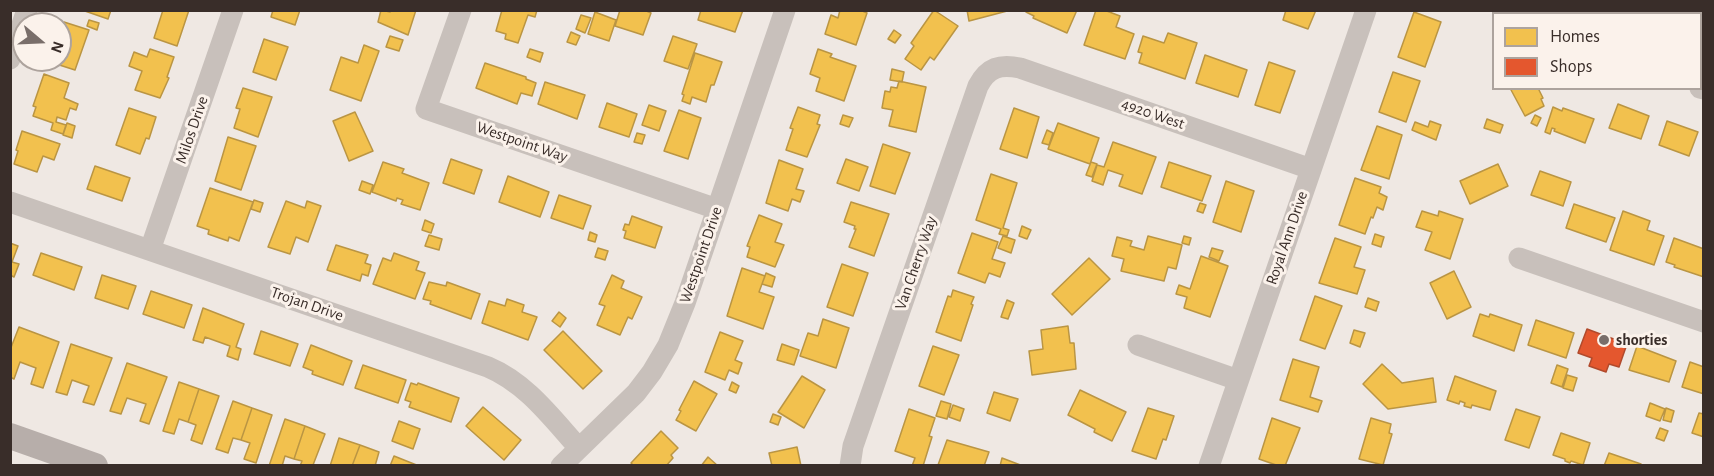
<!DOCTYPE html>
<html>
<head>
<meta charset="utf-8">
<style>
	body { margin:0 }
	#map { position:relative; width:1714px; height:476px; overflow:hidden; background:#efe8e3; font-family:"Alegreya Sans",sans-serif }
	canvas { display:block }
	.frame { position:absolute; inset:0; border:12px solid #392d29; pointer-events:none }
	.legend { position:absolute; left:1492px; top:12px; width:210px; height:78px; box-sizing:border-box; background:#fbf2eb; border:2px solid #ada39d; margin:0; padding:8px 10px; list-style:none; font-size:18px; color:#392d29 }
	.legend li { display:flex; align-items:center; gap:12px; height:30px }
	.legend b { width:30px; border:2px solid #ada39d }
	.north { position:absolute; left:12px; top:12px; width:60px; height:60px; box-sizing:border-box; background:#fbf2eb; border:2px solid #ada39d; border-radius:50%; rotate:109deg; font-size:16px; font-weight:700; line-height:24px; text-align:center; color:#392d29 }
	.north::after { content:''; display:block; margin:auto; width:21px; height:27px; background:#796e6a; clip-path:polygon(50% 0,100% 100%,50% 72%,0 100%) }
</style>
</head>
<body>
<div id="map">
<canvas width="1714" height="476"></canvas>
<div class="frame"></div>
<ul class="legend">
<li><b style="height:16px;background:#f2c14e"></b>Homes</li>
<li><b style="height:16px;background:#e4572e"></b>Shops</li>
</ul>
<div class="north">N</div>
</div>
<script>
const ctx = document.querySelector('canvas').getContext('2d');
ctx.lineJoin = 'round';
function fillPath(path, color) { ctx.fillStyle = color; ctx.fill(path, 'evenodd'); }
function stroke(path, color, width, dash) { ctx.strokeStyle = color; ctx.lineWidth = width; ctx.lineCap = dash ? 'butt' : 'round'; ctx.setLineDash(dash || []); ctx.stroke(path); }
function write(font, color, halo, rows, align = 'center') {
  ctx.font = font + ' "Alegreya Sans",sans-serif'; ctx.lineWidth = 6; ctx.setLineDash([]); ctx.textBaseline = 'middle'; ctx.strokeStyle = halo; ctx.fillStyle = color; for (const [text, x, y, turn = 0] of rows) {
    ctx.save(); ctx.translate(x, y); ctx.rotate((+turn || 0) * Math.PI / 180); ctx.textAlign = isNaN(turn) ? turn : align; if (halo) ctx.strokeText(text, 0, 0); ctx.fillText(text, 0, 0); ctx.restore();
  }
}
const homes = new Path2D(`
	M82 10H111L108 19Z
	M163 10H189L177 46 154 38Z
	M273 10H300L295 25 271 17Z
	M381 10 390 12V10H416L408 35 378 22Z
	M502 10H537L535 17 528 15 518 43 505 39 506 34 496 31Z
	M620 10H644L651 13 643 35 615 26Z
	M701 10H743L735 32 698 20Z
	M840 10H860L867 13 856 45 825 34 831 15 838 18Z
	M934 10 958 26 934 60 930 57 921 70 905 59 914 46 911 43Z
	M967 10H1011L969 21Z
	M1026 10H1077L1067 33 1033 18 1034 16 1026 12Z
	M1096 10H1104L1120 16 1116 27 1134 34 1125 59 1084 45Z
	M1286 10H1316L1308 29 1283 20Z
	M1509 10H1535L1534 14H1508Z
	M1651 10H1685L1684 14H1650Z
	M595 12 616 20 609 41 588 34Z
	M1414 12 1441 22 1425 67 1398 57Z
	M581 15 591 18 585 33 576 29Z
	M1704 15V40L1700 39V24Z
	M89 20 99 23 97 30 87 26Z
	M64 22 89 30 75 70 50 62 51 60H60V32Z
	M894 30 901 35 895 43 888 39Z
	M571 32 580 36 576 45 567 42Z
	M1168 33 1197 43 1185 79 1139 63 1142 53 1138 52 1143 36 1164 43Z
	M390 36 403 40 399 51 386 47Z
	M673 36 697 44 688 69 664 61Z
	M264 39 288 47 276 80 253 72Z
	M364 45 379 51 361 101 330 90 341 57 358 63Z
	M150 49 174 57 167 77 169 78 160 98 135 90 142 71 129 66 134 52 147 57Z
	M530 49 543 53 540 62 527 57Z
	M818 49 832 54 830 57 856 66 844 101 816 91 820 78 810 74Z
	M695 53 722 62 714 85H711L706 102 692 97 690 104 682 101 684 95 682 94Z
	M1205 55 1247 70 1238 97 1196 83Z
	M1269 62 1295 71 1280 113 1255 105Z
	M485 63 526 77V79L536 83 532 96 521 93 517 104 476 88Z
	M892 69 904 72 902 82 890 80Z
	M1393 72 1420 81 1406 122 1379 112Z
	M44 74 69 83 64 98 78 104 76 110 70 108 66 120 57 117 56 122 66 125 63 134 51 130 53 123 33 116 36 107 33 106Z
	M899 81 926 87 916 132 889 126 893 110 882 108 885 91 890 92 891 87 897 88Z
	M545 82 585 95 577 119 538 104Z
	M243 88 272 97 258 137 234 128 240 109 236 108Z
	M1510 88H1538L1543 98 1541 99 1544 106 1525 116Z
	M607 103 637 114 629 137 599 127Z
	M1618 104 1649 116 1641 139 1609 128Z
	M649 105 666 111 659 131 642 125Z
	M798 107 820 115 817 124 820 125 807 157 786 150 793 129 790 128Z
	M1553 107 1562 111 1563 108 1594 119 1585 143 1554 131 1555 129 1552 128 1550 134 1545 132Z
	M129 108 156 117 149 139 146 138 140 154 116 145Z
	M1014 108 1039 117 1027 158 1000 149Z
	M679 110 701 118 688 159 664 151Z
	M355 112 373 151 349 161 333 121Z
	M843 115 853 118 849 127 840 124Z
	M1535 115 1541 118 1537 126 1531 123Z
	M1487 119 1503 125 1500 133 1484 128Z
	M1430 121 1441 125 1436 140 1412 130 1415 122 1428 127Z
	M1667 121 1698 132 1689 156 1659 145Z
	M67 123 75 126 72 138 63 135Z
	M1058 123 1099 138 1090 164 1048 149Z
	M1377 126 1402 135 1389 179 1361 170Z
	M1047 130 1053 133 1049 145 1042 143Z
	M22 131 60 144 54 160 43 156 37 172 14 164 18 151 16 150Z
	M637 133 645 135 642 144 634 142Z
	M228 137 256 146 241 190 215 181Z
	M1113 142 1156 157 1142 194 1119 186 1123 175 1108 170 1103 185 1092 181 1097 165 1104 167Z
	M883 144 910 153 895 194 870 186Z
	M451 159 482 170 474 194 443 183Z
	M846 159 868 167 859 191 837 183Z
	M779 160 803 169 796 189 804 191 800 202 792 199 788 211 766 203Z
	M383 162 404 169 402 173 429 183 420 210 401 204 403 200 397 198 396 201 372 192Z
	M1091 162 1097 164 1092 177 1086 175Z
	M1169 162 1211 176 1202 201 1161 187Z
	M1498 164 1508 186 1470 204 1460 181Z
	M95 166 130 178 122 201 87 189Z
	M1540 171 1571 182 1563 206 1531 195Z
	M991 174 1017 183 1003 228 1009 230 1007 236 999 234 1001 229 976 220Z
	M508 176 549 192 540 217 499 202Z
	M1355 178 1381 187 1379 193 1387 197 1383 210 1377 207 1373 218 1371 217 1365 234 1339 225Z
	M362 181 373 185 370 194 359 190Z
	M1226 181 1254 191 1241 232 1213 222Z
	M210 188 253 202 239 241 229 237 228 241 208 234 209 230 197 226Z
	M559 195 591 206 583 229 551 218Z
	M254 200 263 203 260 212 251 209Z
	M286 201 305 208 307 201 321 206 308 242 296 237 290 254 268 247Z
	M851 202 889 214 874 256 849 247 856 229H854L855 226 844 222Z
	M1200 203 1206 205 1203 213 1197 211Z
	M1574 204 1615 218 1606 242 1566 228Z
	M1422 211 1438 216 1439 211 1463 219 1450 259 1425 250 1432 232 1416 227Z
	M1623 211 1650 221 1647 230 1664 236 1654 265 1610 250Z
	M759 215 782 224 775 242 784 245 775 267 747 257 750 247 747 246Z
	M632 216 662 227 655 248 624 238 626 231 623 230 625 224 629 225Z
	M425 220 434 224 431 233 422 230Z
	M1022 226 1031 230 1027 239 1019 236Z
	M590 232 597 235 595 242 588 240Z
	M972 233 998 242 992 259 1005 263 1000 277 989 273 985 283 958 273Z
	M1375 234 1384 237 1381 247 1372 244Z
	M429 235 442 239 439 250 425 246Z
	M1003 236 1015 240 1011 253 998 248Z
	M1148 236 1182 245 1176 269 1168 267 1164 281 1121 271 1124 259 1112 256 1117 237 1132 241 1130 246 1144 250Z
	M1184 236 1191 238 1189 245 1182 243Z
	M1335 238 1361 247 1354 267 1365 270 1357 294 1319 283Z
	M1674 238 1704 249V277L1674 267 1675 265 1666 262Z
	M10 243 18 246 12 262 19 264 14 277 10 275Z
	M336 245 368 255 365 263 371 265 368 276 362 274 360 281 327 270Z
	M598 248 608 251 605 260 595 257Z
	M1212 248 1223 251 1219 261 1209 257Z
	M41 253 82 267 74 290 33 275Z
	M394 253 419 262 416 270 425 273 415 299 373 284 383 258 391 261Z
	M1201 256 1228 266 1210 317 1184 308 1187 297 1176 294 1179 285 1190 289Z
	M1089 258 1110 279 1072 315 1052 294Z
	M842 264 868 273 853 316 827 307Z
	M742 268 765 276 759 292 774 297 763 329 727 316Z
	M1454 271 1471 307 1447 319 1430 283Z
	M766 273 775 277 772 287 762 284Z
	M102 275 136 286 128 309 95 298Z
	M612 275 624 281 621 288 642 297 632 319 628 317 620 335 597 325 605 306 599 304Z
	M429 282 446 286 447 282 480 294 471 319 430 304 431 301 423 299Z
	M953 290 974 297 971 304 973 305 961 341 936 332 948 296 951 297Z
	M151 291 192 305 184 328 143 314Z
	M1315 296 1342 306 1325 349 1300 340Z
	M1368 298 1379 302 1376 311 1365 307Z
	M507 299 524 305 522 312 537 317 528 340 482 323 489 301 505 306Z
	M1007 300 1014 303 1008 319 1001 317Z
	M203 308 244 324 236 347 241 349 238 360 227 356 230 346 205 337 203 343 193 340Z
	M559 312 566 318 560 327 552 321Z
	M1480 314 1489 317 1490 314 1522 325 1514 351 1473 336Z
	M823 319 849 328 836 368 800 356 808 333 818 336Z
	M1536 320 1574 333 1566 358 1528 345Z
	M1068 326 1070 343H1074L1076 369 1032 375 1029 351 1043 349 1041 330Z
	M19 327 59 342 43 388 31 384 36 368 20 362 14 379 10 377V350Z
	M1354 330 1365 333 1360 347 1350 343Z
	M261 331 298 344 290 366 254 354Z
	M563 331 602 371 583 389 544 350Z
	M720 332 743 341 735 360 742 363 738 374 729 370 725 380 705 372Z
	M71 344 112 358 94 405 83 402 89 386 72 380 67 395 56 392Z
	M782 344 799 350 794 365 777 360Z
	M311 345 352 361 343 385 312 374 313 371 303 367Z
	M933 346 959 355 944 395 919 386Z
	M1637 346 1676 361 1669 382 1629 370Z
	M1293 359 1319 367 1310 397 1322 401 1318 412 1280 400Z
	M1690 362 1704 367V394L1682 387Z
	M127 363 167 377 149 424 140 421 146 404 127 398 121 414 110 411Z
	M1382 364 1402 383 1433 378 1436 402 1388 409 1363 384Z
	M363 365 406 380 398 403 355 388Z
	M1557 365 1568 369 1562 387 1551 383Z
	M1567 375 1577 378 1573 391 1563 388Z
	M802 376 825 390 804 428 778 412Z
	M1455 376 1496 391 1490 410 1472 405 1471 408 1464 406 1465 403 1460 401 1459 404 1447 400Z
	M694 381 717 394 696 431 676 420 681 411 679 410Z
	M179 382 199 389 188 422 179 419 174 434 163 431Z
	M732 382 739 386 736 393 729 390Z
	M411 383 417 385 418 383 459 398 451 422 409 407 411 402 405 400Z
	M199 389 219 396 202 444 191 440 196 425 188 422Z
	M1080 390 1126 412 1112 441 1094 432 1095 429 1068 415Z
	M994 392 1018 399 1010 421 987 413Z
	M233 401 252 408 241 440 233 438 228 453 216 449Z
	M941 401 951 404 947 419 936 416Z
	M1650 403 1665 409 1660 421 1646 416Z
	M953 405 964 409 960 421 949 417Z
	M483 407 521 440 504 460 466 426Z
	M252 408 272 415 256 463 244 459 250 443 241 440Z
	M1148 408 1174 416 1166 440 1163 439 1156 459 1132 451Z
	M1666 408 1674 411 1671 422 1663 420Z
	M909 409 935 418 929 436 932 437 923 466H912L915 458 895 451Z
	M1516 409 1540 417 1529 448 1505 440Z
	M1699 413 1704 414V437L1692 433Z
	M773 414 781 417 778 425 770 422Z
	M1272 418 1300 428 1285 466H1279L1259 459Z
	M1371 418 1391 424 1389 433 1392 434 1383 465 1359 459Z
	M285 419 305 426 294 459 285 456 282 466H269Z
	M399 421 420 429 413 449 392 441Z
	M305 426 325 434 313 465 300 466 302 461 294 459Z
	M1660 428 1668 431 1664 441 1656 438Z
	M661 431 678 448 671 455 673 458 666 466H634L631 463Z
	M1561 433 1590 443 1583 465 1571 461 1570 463 1565 461V459L1553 455Z
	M339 438 360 445 352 466H330Z
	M947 440 989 452 984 466 938 465Z
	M360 445 379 452 375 466H352Z
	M797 447 801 466H772L769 453Z
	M1609 453 1641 464 1640 466H1604Z
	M394 456 419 466H390Z
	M708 457 718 466H701Z
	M1002 458 1023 466H1000Z`);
const shops = new Path2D(`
	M1587 329 1627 344 1619 367 1609 364 1606 372 1589 366 1592 358 1578 353Z`);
const minor = new Path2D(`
	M461 10 426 109 717 209
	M10 59 27 10
	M1700 88 1704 89
	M10 202 488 367C526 383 551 417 578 447
	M150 250 233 10
	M1519 258 1704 322
	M1138 345 1238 380
	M561 466 636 393 652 372 668 345 685 303 785 10
	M850 466 853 446 978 86C988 67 1000 64 1020 68L1311 169
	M1209 466 1366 10`);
const major = new Path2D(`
	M10 436 95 466`);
const markers = [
	[1604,340,6,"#796e6a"]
];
const streetNames = [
	["4920 West",1153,114,19],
	["Milos Drive",192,130,-71],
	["Westpoint Way",522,142,19],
	["Royal Ann Drive",1287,238,-71],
	["Westpoint Drive",701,255,-71],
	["Van Cherry Way",916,263,-71],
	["Trojan Drive",307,304,19]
];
const poiNames = [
	["shorties",1616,340]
];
fillPath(homes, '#f2c14e');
stroke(homes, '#ba9543', 1.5);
fillPath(shops, '#e4572e');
stroke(shops, '#b14a2c', 1.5);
stroke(minor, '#c8c0bb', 21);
stroke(major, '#b7aeaa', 26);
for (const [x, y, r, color] of markers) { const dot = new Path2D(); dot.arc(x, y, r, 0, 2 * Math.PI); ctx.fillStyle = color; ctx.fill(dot); stroke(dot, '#fbf2eb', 2); }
write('16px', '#392d29', '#fbf2eb', streetNames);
write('bold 16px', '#392d29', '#fbf2eb', poiNames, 'left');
</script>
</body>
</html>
